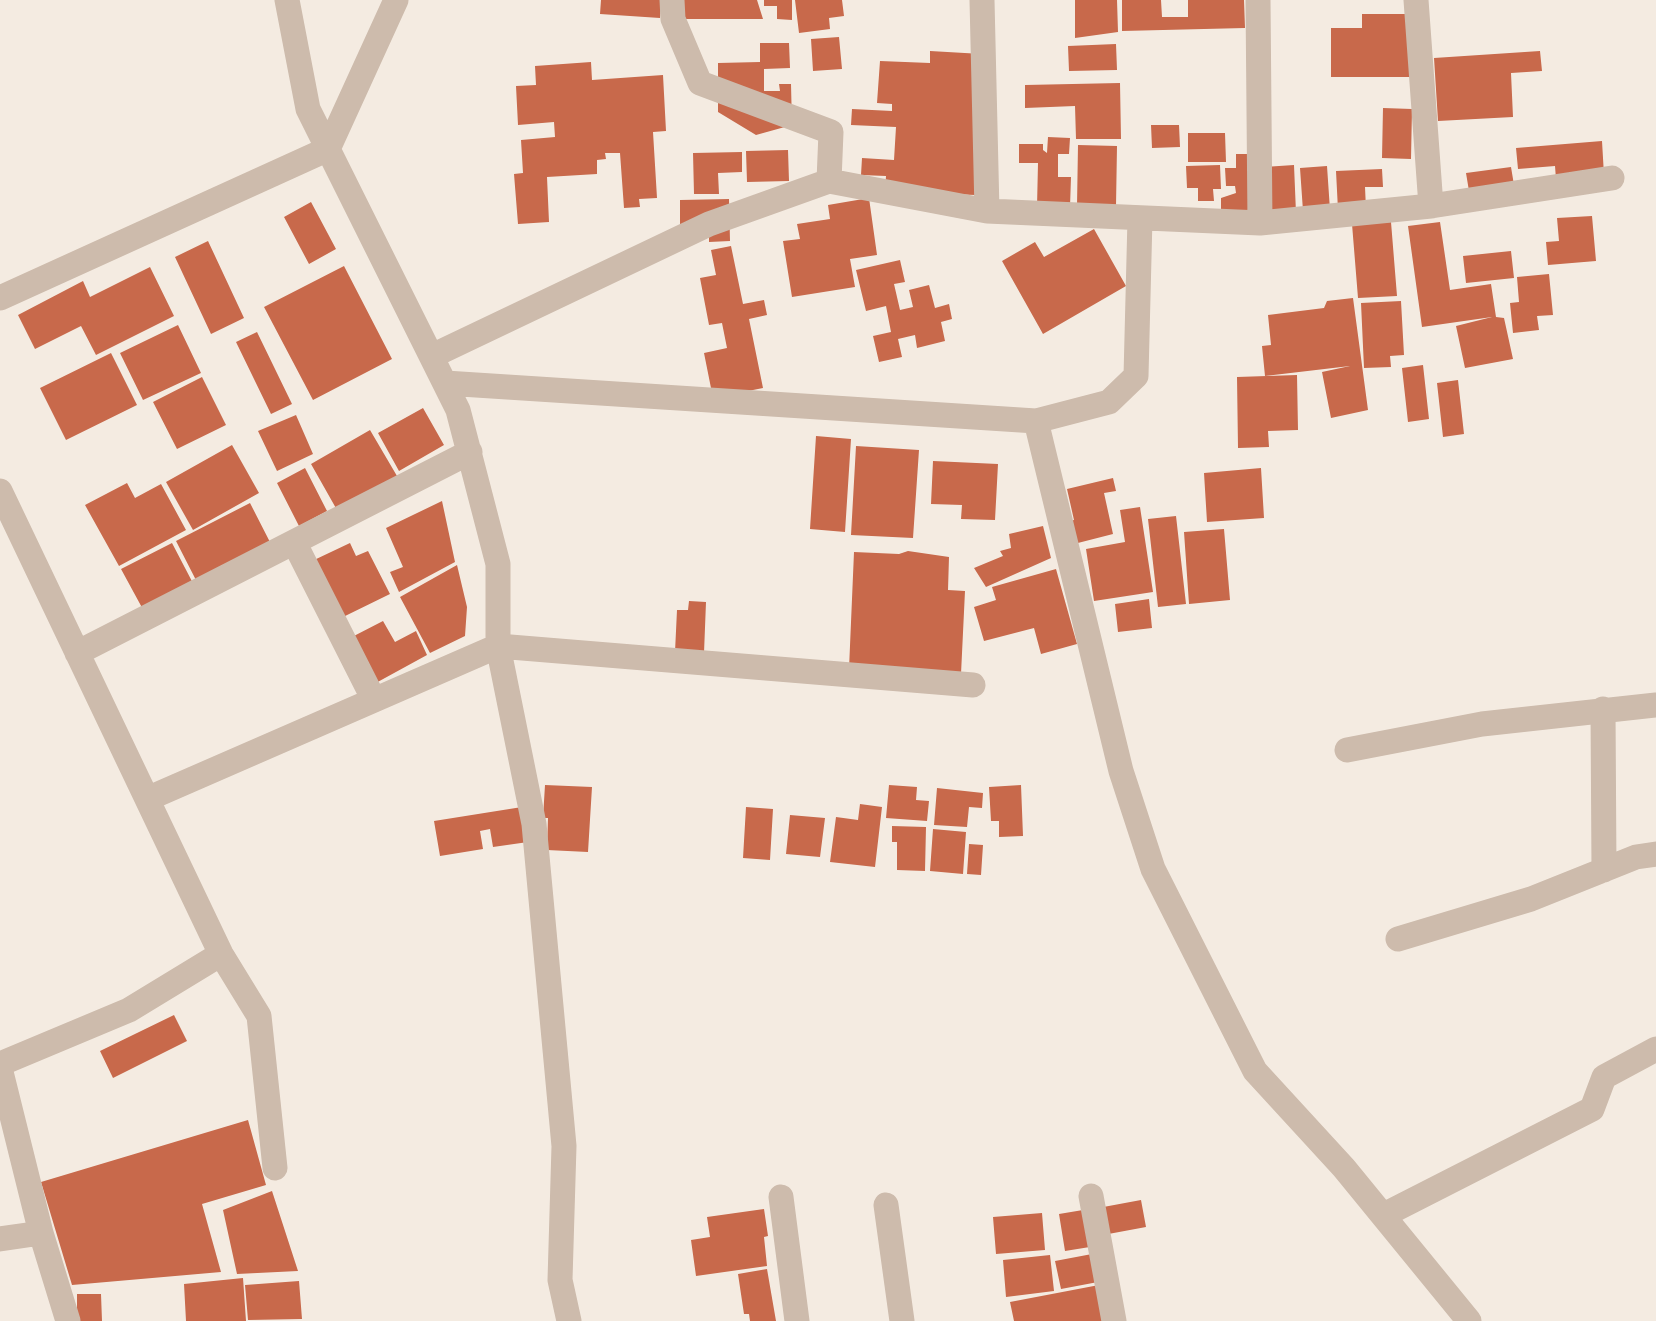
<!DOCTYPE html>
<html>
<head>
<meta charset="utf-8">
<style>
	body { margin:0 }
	canvas { display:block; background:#f4ebe1 }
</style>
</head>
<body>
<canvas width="1656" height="1321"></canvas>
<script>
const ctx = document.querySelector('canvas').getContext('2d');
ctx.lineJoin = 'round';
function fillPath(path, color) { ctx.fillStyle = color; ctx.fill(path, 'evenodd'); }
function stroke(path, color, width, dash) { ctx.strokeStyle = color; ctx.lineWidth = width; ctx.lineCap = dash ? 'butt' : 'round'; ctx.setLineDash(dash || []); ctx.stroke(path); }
const building = new Path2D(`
	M601 0H661L660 18 600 14Z
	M675 0H757L763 19H674Z
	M764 0H792V20L777 19V6H764Z
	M795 0H842L844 16 829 18 830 29 799 33Z
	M1075 0H1117L1118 32 1075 38Z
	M1122 0H1161L1162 17H1188V0H1244L1245 28 1122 31Z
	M1362 14H1412V77H1331V28H1362Z
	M839 37 842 69 813 71 811 39Z
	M760 43H789L790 68 764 69V91H780L779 84H791L792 125 756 135 718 112V63L760 62Z
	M1116 44 1117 70 1069 71 1068 46Z
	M930 51 982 54 975 195 885 191 886 176 861 175 862 158 894 160 896 127 851 125 852 109 892 111V104L877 103 880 61 930 63Z
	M1540 51 1542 71 1511 73 1513 117 1438 121 1434 58Z
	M591 62 592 80 663 75 666 131 653 132 657 198 639 199 640 207 624 208 620 153H605L606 159 597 160V174L547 177 549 222 518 224 514 174 523 173 521 140 555 137 554 122 518 125 516 86 536 85 535 66Z
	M1120 83 1121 139H1076L1075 106 1025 108V85Z
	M1383 108 1412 109 1411 159 1382 158Z
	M1151 125H1179L1180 147 1152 148Z
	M1188 133H1225L1226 162H1188Z
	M1048 137 1070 138 1069 154H1058V177H1071L1070 207H1037L1038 163H1019V144H1043V150L1047 153Z
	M1602 141 1604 175 1556 179 1555 166 1518 169 1516 148Z
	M1078 145 1117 146 1116 206H1077Z
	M788 150 789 181 747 182 746 151Z
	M742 152V172L718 173 719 194H694L693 153Z
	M1236 154H1248L1249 210 1221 211V198L1236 193 1235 186H1226L1225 168H1236Z
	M1220 165 1221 189H1213L1214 201H1198V188H1187L1186 166Z
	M1294 165 1296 213 1267 215 1264 167Z
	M1327 166 1330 210 1303 211 1300 168Z
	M1511 167 1514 185 1469 191 1466 173Z
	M1382 169 1383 187H1365L1366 209 1338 210 1336 171Z
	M869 198 877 255 850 259 855 287 792 297 783 241 800 239 797 224 830 219 828 205Z
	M729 199 730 241 709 242V224H680V200Z
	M311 202 336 249 309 264 284 217Z
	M1592 216 1596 261 1548 265 1546 242 1559 241 1557 218Z
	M1391 222 1397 296 1358 298 1352 224Z
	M1440 222 1450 290 1491 284 1496 317 1504 318 1513 359 1465 368 1456 326 1492 317 1422 327 1408 226Z
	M1094 229 1126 286 1043 334 1002 261 1035 242 1044 257Z
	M208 241 244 318 211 334 175 257Z
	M731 246 743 304 764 300 767 315 749 319 763 388 713 398 704 353 727 348 722 323 709 325 700 278 716 275 711 250Z
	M1511 251 1514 278 1466 283 1463 256Z
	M900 260 905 282 894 284 900 310 913 307 909 290 929 285 935 308 949 304 952 319 941 322 945 341 917 348 915 335 898 339 902 357 879 362 873 336 891 332 886 306 866 311 856 270Z
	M344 266 392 359 313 400 264 307Z
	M150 267 174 316 96 355 81 326 35 349 18 315 83 281 90 297Z
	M1549 274 1553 315 1537 316 1539 330 1513 333 1510 303 1519 302 1517 277Z
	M1353 298 1368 410 1331 418 1322 372 1350 366 1265 376 1262 346 1271 345 1268 315 1324 308 1327 301Z
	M1401 301 1404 355 1390 356 1391 367 1364 368 1361 303Z
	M178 325 201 373 143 400 120 353Z
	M257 332 292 404 271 414 236 342Z
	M111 353 137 405 66 440 40 388Z
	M1423 365 1429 419 1408 422 1402 368Z
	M1297 375 1298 430 1268 431 1269 447 1238 448 1237 377Z
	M202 377 226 425 177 449 153 402Z
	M1458 380 1464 434 1443 437 1437 383Z
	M423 408 444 445 399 471 378 433Z
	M296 415 313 454 277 471 258 431Z
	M370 430 397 476 337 510 311 464Z
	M816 436 851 439 845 532 810 529Z
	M232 445 259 493 193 530 166 482Z
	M856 446 919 450 913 538 851 535Z
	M933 461 998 464 995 520 961 519 962 505 931 504Z
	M305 468 327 511 299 526 277 483Z
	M1261 468 1264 518 1207 522 1204 473Z
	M1113 478 1116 491 1104 493 1113 534 1070 545 1065 522 1074 520 1067 489Z
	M127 483 135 498 161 484 186 530 119 566 85 505Z
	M442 501 455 562 399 592 390 572 403 567 386 528Z
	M250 503 273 548 199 586 176 541Z
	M1140 507 1153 592 1094 601 1086 549 1125 542 1120 510Z
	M1176 516 1186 604 1158 607 1148 519Z
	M1043 526 1051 558 986 587 974 568 1003 556 1000 551 1011 548 1009 534Z
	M1224 529 1230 600 1189 604 1184 532Z
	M172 543 196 589 146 615 121 569Z
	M350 543 356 556 368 551 390 594 341 618 312 561Z
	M908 551 949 557 948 590 965 591 961 674 849 669 854 552 899 554Z
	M457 565 467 607 465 636 430 653 400 597Z
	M1056 569 1077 644 1041 654 1034 628 984 641 974 607 996 600 992 587Z
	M1149 599 1152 628 1118 632 1115 604Z
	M689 601 706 602 704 653 675 652 677 610H688Z
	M383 621 395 642 416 631 427 655 374 684 350 638Z
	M545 785 592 787 588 852 547 850 548 818H543Z
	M889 785 917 787 916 800 929 801 927 821 886 818Z
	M1021 785 1023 836 999 837V821H991L989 787Z
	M937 788 983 793 982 808 969 807 967 827 934 825Z
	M860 804 882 807 875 867 830 862 836 817 858 820Z
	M522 807 528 842 493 847 490 829 480 831 483 849 440 856 434 821Z
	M746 807 773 809 770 860 743 858Z
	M790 815 825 818 820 857 786 854Z
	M892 826 926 827 925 871 897 870V842H892Z
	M933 829 966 832 963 874 930 871Z
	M969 844 983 845 981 875 967 874Z
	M174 1015 187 1041 113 1078 100 1051Z
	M248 1120 266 1185 202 1204 221 1272 72 1285 41 1182Z
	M272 1191 298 1271 237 1274 223 1210Z
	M1141 1200 1146 1227 1103 1235 1098 1208Z
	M764 1209 768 1236 764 1237 767 1266 696 1276 691 1240 710 1237 707 1217Z
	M1089 1209 1096 1246 1065 1251 1059 1214Z
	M1042 1213 1045 1250 996 1254 993 1217Z
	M1092 1254 1098 1282 1061 1289 1055 1261Z
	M1050 1255 1054 1291 1006 1297 1003 1260Z
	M767 1269 776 1321H750L749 1314H744L738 1274Z
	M243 1278 246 1321H186L184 1284Z
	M299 1281 302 1319 248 1320 245 1285Z
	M1099 1285 1106 1321H1014L1010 1302Z
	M77 1294H101L102 1321H77Z`);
const street = new Path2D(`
	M287 0 308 109 458 410 498 564V646L534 824 564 1146 560 1280 569 1321
	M672 0 673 19 700 83 831 132 829 181 987 211 1260 223 1431 206 1612 178
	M982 0 987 211
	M1258 0 1260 223
	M1416 0 1431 206
	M0 298 328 149 396 0
	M432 356 709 224 829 181
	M445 383 1036 421 1121 771 1153 869 1255 1071 1344 1168 1469 1321
	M1036 421 1109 402 1136 376 1140 218
	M0 491 221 954 259 1016 275 1168
	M294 542 374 700
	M77 653 470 452
	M1603 709 1604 870
	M1347 750 1482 724 1656 705
	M147 799 498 646 973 685
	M1398 939 1531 899 1636 857 1656 854
	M0 1064 129 1010 221 954
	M0 1068 41 1233 68 1321
	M1091 1196 1114 1321
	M781 1197 797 1321
	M886 1205 902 1321
	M1384 1215 1592 1109 1604 1077 1656 1049
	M0 1239 41 1233`);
fillPath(building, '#c8694b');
stroke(street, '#cdbbac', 25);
</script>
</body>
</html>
